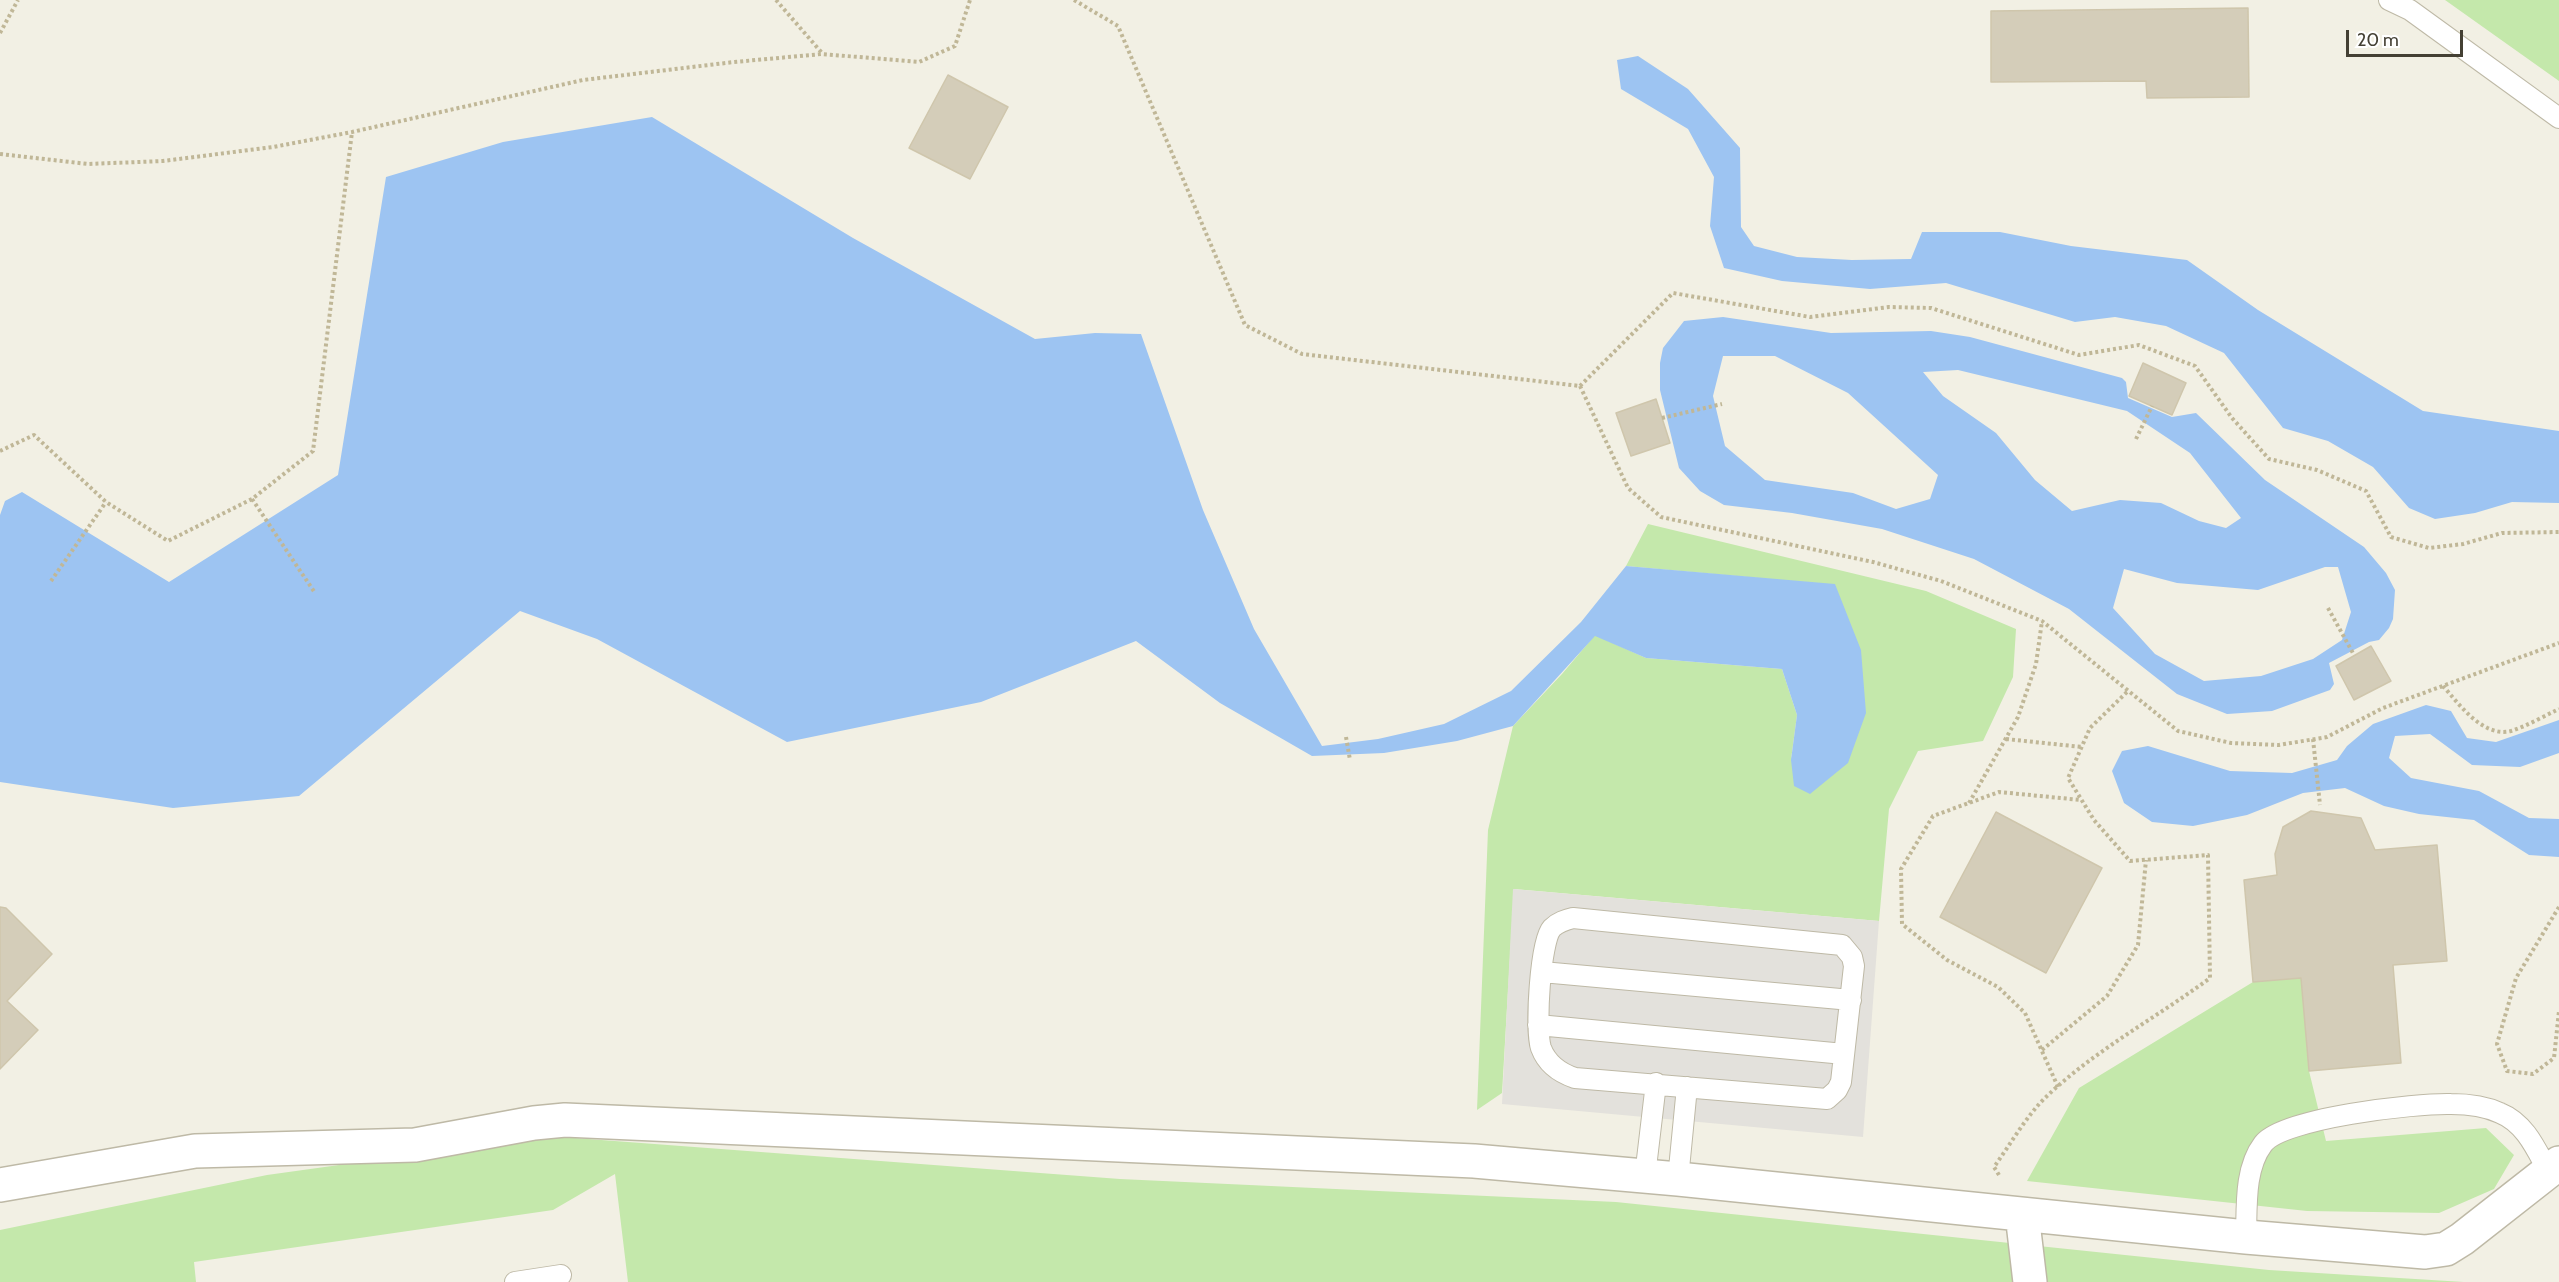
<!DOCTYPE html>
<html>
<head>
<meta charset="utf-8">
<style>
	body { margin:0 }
	#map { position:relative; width:2559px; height:1282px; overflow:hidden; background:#f2f0e4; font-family:Cabin,sans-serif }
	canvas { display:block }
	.scale { position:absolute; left:2346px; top:30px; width:117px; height:27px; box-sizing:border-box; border:3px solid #444034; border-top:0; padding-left:8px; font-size:18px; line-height:21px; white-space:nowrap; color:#444034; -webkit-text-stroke:4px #fff; paint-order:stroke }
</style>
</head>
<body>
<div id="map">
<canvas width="2559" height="1282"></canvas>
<div class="scale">20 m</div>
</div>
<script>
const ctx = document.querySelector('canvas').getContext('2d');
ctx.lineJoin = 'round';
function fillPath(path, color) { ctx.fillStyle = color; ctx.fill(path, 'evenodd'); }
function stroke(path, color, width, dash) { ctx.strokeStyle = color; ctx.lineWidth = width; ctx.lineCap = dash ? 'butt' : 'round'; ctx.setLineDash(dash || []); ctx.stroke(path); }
const green = new Path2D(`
	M2445 0H2559V81Z
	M1648 524 1926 591 2016 629 2013 677 1983 741 1918 751 1889 809 1879 921 1514 889 1502 1093 1477 1110 1488 830 1513 726 1562 674 1595 635 1646 658 1782 669 1797 715 1791 760 1835 585 1626 566Z
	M2301 978 2309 1071 2326 1141 2486 1128 2514 1155 2494 1189 2439 1213 2307 1211 2027 1181 2079 1088 2253 982Z
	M548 1136 1120 1179 1616 1202 2269 1270 2464 1282H628L615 1174 553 1210 194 1262 196 1282H0V1230L267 1175Z`);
const parking = new Path2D(`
	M1513 889 1879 921 1863 1137 1502 1104Z`);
const water = new Path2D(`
	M1638 56 1688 89 1740 148 1741 227 1754 246 1797 257 1852 260 1911 259 1922 232H2000L2071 246 2187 260 2258 310 2423 411 2559 431V503L2512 502 2475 513 2435 519 2409 508 2373 467 2328 441 2283 428 2224 353 2166 326 2115 317 2075 322 1946 283 1870 289 1782 281 1724 268 1710 226 1714 177 1688 129 1621 89 1617 60Z
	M652 117 853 238 1035 339 1095 333 1141 334 1203 510 1254 629 1322 746 1378 739 1444 724 1511 691 1581 622 1626 566 1835 584 1861 650 1866 713 1848 763 1810 794 1794 786 1791 760 1797 715 1782 669 1646 658 1595 636 1513 726 1457 741 1384 753 1312 756 1220 703 1136 641 981 702 787 742 597 639 520 611 299 796 173 808 0 782V515L5 501 22 492 169 582 338 475 386 177 503 142Z
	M1723 317 1831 333 1931 331 1970 337 2122 378 2126 382 2128 398 2172 417 2196 413 2265 480 2364 547 2386 573 2395 590 2393 619 2389 628 2379 640 2369 642 2329 663 2334 684 2330 690 2272 711 2227 714 2177 694 2069 609 1974 559 1882 529 1792 513 1724 505 1700 491 1679 468 1660 390V363L1663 348 1684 321ZM1723 356H1775L1848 393 1938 475 1930 499 1896 509 1853 493 1765 480 1725 446 1713 396ZM1958 370 2127 411 2190 453 2241 518 2226 528 2199 521 2161 503 2120 500 2072 511 2035 480 1996 433 1943 396 1923 372ZM2325 567H2338L2351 612 2342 640 2313 659 2261 676 2204 681 2155 654 2113 608 2124 569 2177 583 2258 590Z
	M2426 705 2451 711 2467 738 2496 742 2559 720V753L2520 767 2472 765 2430 734 2395 736 2389 758 2411 778 2479 791 2529 818 2559 819V857L2529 855 2474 820 2419 814 2384 806 2345 788 2303 793 2247 815 2193 826 2152 822 2124 803 2112 771 2122 751 2148 746 2230 771 2292 773 2337 760 2347 746 2373 724Z`);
const building = new Path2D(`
	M2248 8 2249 97 2147 98 2146 81 1991 82V11Z
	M948 75 1008 107 970 179 909 148Z
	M2143 363 2186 383 2172 415 2129 396Z
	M1656 399 1670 443 1631 456 1616 413Z
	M2371 646 2391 681 2354 700 2336 666Z
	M2311 811 2361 818 2375 850 2437 845 2447 961 2393 965 2401 1063 2309 1071 2301 978 2253 982 2244 880 2277 875 2275 854 2283 827Z
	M1996 812 2102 868 2046 973 1940 917Z
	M0 907 6 908 52 954 7 1001 38 1030 0 1069Z`);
const path = new Path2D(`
	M776 0 822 53
	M1074 0 1118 26 1245 325 1302 354 1580 386
	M0 33 18 0
	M0 154 88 164 163 161 273 147 352 132 583 80 734 62 822 54 919 62 955 46 970 0
	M1580 386 1628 488 1661 517 1873 562 1941 581 2042 621 2178 731 2231 743 2279 745 2327 737 2383 708 2559 643
	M1580 386 1673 293 1810 317 1889 307 1931 308 2079 355 2139 345 2195 366 2232 418 2269 459 2317 470 2366 491 2391 537 2429 548 2463 544 2502 533 2559 532
	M1662 418 1722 404
	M2136 439 2152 406
	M0 451 34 435 106 502 168 541 252 499 313 451 352 132
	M252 499 315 593
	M51 581 106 502
	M2328 608 2354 655
	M2443 686C2459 704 2483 738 2511 731 2527 726 2544 716 2559 709
	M1346 737 1350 760
	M2006 739 2082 747
	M2313 739 2320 805
	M1969 803 2018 717 2036 664 2042 621
	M2559 907 2516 978 2497 1044 2507 1071 2533 1074 2554 1058 2559 1011
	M2042 1050 2107 996 2138 945 2146 860
	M2058 1087 2025 1013 1998 987 1947 960 1902 924 1901 869 1933 816 1999 792 2081 800
	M1999 1175 1994 1167C2010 1145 2027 1115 2046 1097 2095 1050 2156 1018 2210 978L2208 855 2130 861 2094 820 2068 778 2090 728 2129 690`);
const lane = new Path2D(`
	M2389 0 2410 10 2559 118
	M1573 918 1842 945 1852 957 1854 966 1841 1082 1837 1090 1827 1099 1575 1078C1560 1073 1547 1064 1541 1048 1535 1030 1540 941 1552 928 1558 922 1565 920 1573 918Z
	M1542 972 1851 1000
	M1538 1025 1844 1054
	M1645 1176 1656 1083
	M1678 1179 1687 1087
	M2246 1237C2247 1208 2244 1169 2263 1144 2282 1118 2416 1103 2451 1104 2467 1104 2485 1106 2500 1113 2525 1123 2536 1149 2548 1171
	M515 1282 561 1275`);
const street = new Path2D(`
	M0 1185 195 1151 415 1145 534 1123 565 1120 1474 1161 1678 1179 2246 1237 2425 1252 2446 1249 2462 1239 2559 1163
	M2022 1214 2030 1282`);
fillPath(green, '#c4e8ab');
fillPath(parking, '#e3e1dc');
fillPath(water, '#9dc4f2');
fillPath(building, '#d4cdb9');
stroke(building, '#cfc6ac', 1.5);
stroke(lane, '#beb9a6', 22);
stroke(street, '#beb9a6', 36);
stroke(path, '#c0b797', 4, [3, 3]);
stroke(lane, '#fff', 20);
stroke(street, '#fff', 33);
</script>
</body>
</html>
